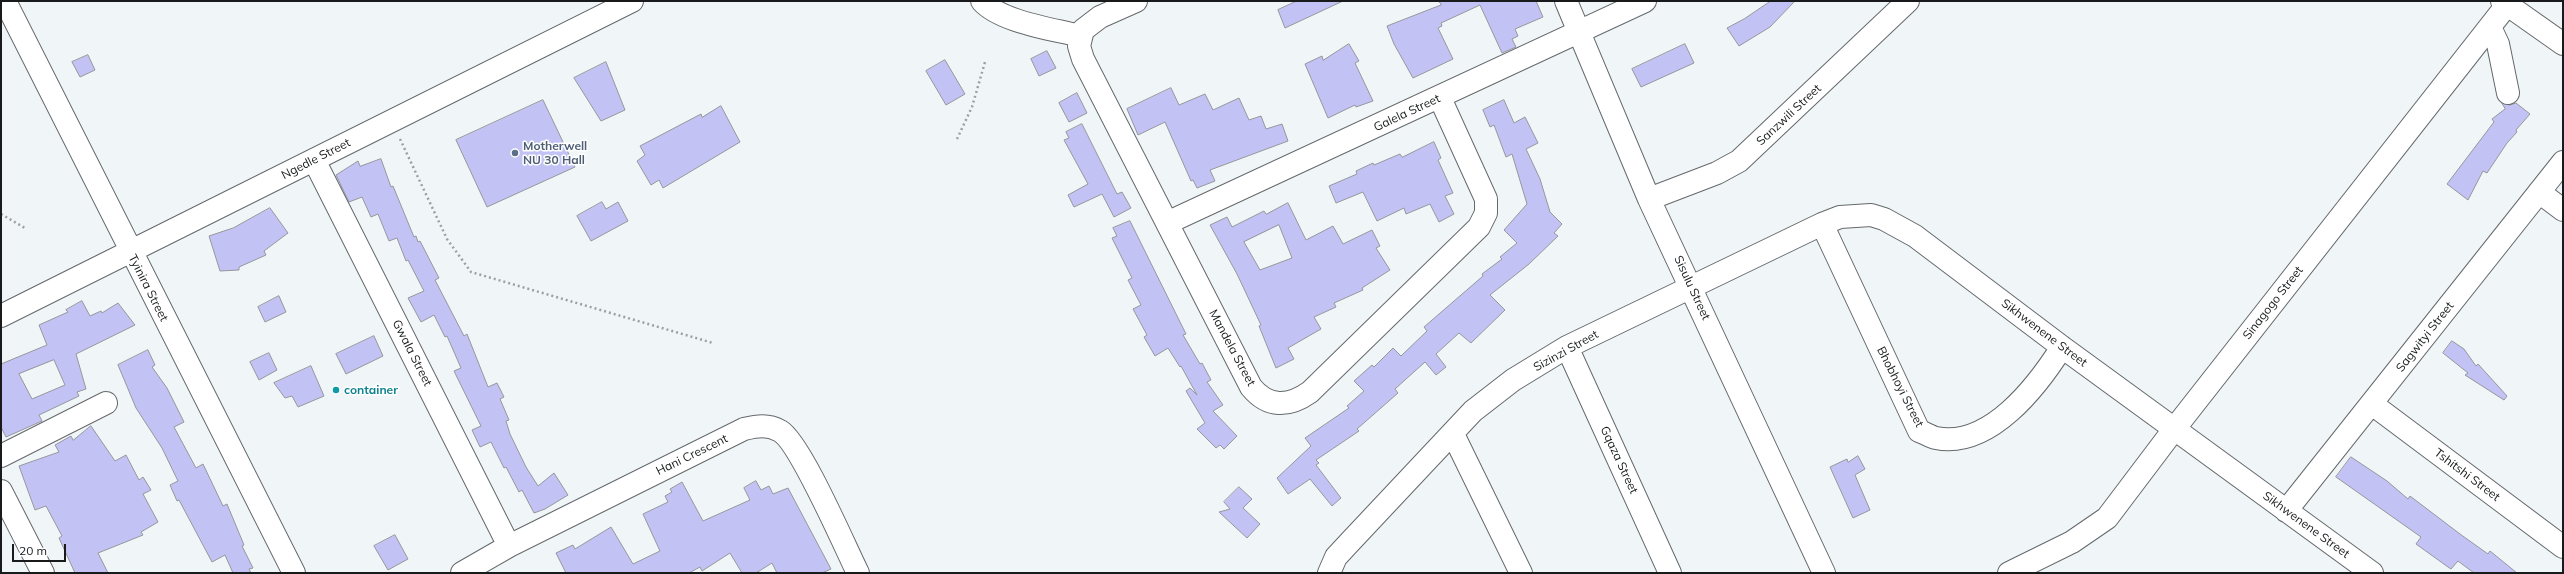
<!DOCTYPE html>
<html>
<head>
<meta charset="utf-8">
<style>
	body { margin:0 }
	#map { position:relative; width:2564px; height:574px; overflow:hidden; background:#f0f5f8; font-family:Mulish,sans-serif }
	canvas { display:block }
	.frame { position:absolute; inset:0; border:2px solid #181a1b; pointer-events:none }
	.scale { position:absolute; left:12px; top:544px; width:54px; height:18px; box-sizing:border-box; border:2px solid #181a1b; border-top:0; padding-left:5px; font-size:12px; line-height:14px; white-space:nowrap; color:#181a1b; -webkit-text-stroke:3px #fff; paint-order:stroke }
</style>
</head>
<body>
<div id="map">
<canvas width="2564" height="574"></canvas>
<div class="frame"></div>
<div class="scale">20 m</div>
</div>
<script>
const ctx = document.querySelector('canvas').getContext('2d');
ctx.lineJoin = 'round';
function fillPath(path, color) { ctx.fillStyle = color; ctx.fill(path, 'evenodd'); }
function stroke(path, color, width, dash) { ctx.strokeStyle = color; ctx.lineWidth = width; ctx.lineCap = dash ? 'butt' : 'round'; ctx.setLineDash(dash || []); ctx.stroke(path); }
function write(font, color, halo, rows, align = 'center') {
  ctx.font = font + ' Mulish,sans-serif'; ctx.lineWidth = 3; ctx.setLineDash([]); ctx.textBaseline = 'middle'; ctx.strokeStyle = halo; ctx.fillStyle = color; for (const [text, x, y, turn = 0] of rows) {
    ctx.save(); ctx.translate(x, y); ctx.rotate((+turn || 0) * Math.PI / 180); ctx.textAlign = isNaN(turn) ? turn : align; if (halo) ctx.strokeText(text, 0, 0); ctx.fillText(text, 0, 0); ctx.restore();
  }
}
const building = new Path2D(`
	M1297 1H1343L1285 28 1278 10Z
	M1439 1H1536L1543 17 1515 29 1518 36 1512 39 1516 47 1502 53 1480 5 1441 23 1442 26 1438 28 1453 59 1413 78 1394 44 1387 26 1441 5Z
	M1771 1H1795L1770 27 1739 46 1727 28 1744 19Z
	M1349 44 1359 61 1355 63 1373 101 1356 107 1355 105 1328 118 1305 64 1322 56 1323 60Z
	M1685 44 1694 63 1641 87 1632 69Z
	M1047 51 1056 68 1039 76 1031 59Z
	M88 55 95 70 80 77 72 62Z
	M945 60 965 94 946 105 926 71Z
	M606 62 625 110 601 121 574 78Z
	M1171 88 1179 105 1205 94 1213 110 1239 98 1249 120 1261 116 1266 129 1282 124 1288 141 1210 170 1215 181 1197 188 1193 180 1191 181 1165 122 1138 135 1127 109Z
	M1077 93 1087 113 1069 122 1059 103Z
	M543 100 575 167 487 207 456 140Z
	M1504 100 1514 123 1525 117 1538 143 1526 149 1540 179 1550 212 1562 224 1554 233 1558 236 1529 264 1490 295 1505 310 1471 343 1459 333 1436 354 1446 367 1436 375 1425 362 1395 389 1398 393 1357 429 1359 431 1316 460 1319 463 1316 465 1341 498 1332 506 1310 479 1288 494 1277 478 1311 446 1305 438 1349 408 1347 406 1364 391 1354 381 1372 365 1374 367 1393 348 1401 356 1427 331 1424 327 1483 276 1482 274 1502 259 1500 257 1517 243 1504 230 1527 204 1512 154 1506 157 1494 125 1490 127 1483 110Z
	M2502 103 2510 105 2516 103 2530 114 2516 130 2517 132 2507 143 2487 173 2483 171 2468 200 2447 184 2494 122 2492 119 2505 109Z
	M721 106 740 142 663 188 659 180 651 185 637 161 645 155 640 146 701 114 702 117Z
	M1082 124 1117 194 1122 192 1131 208 1114 217 1102 194 1074 207 1068 195 1088 184 1064 140 1069 138 1066 132Z
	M1434 142 1441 158 1438 160 1453 193 1445 196 1454 214 1439 222 1430 204 1406 214 1404 208 1377 221 1363 192 1336 203 1329 186 1357 174 1356 171 1373 163 1374 165 1400 154 1402 157Z
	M381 159 391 187 393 186 414 237 416 236 418 242 420 241 439 278 435 280 464 336 467 334 488 387 497 383 504 397 500 399 509 420 506 421 510 434 526 467 538 486 554 473 568 495 545 509 534 513 522 490 519 492 506 467 504 468 491 442 480 447 472 430 481 426 454 371 461 368 447 336 445 337 434 315 421 322 408 298 424 291 408 260 406 261 397 238 389 241 378 214 371 217 362 197 349 202 336 175 358 161 360 166Z
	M602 202 606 209 618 202 628 221 591 241 577 216Z
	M1288 203 1306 240 1333 226 1343 244 1372 230 1380 246 1376 248 1390 270 1362 288 1363 290 1334 303 1336 307 1314 317 1321 329 1288 348 1294 359 1276 368 1259 326 1261 325 1237 274 1210 225 1227 217 1232 227 1264 211 1266 214ZM1279 225 1292 258 1260 270 1244 242Z
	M270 208 288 233 264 251 266 255 239 267V270L220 271 209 236 233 228Z
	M1130 221 1186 334 1183 335 1200 364 1202 363 1211 380 1207 382 1223 405 1213 411 1237 436 1224 449 1220 445 1216 448 1197 429 1205 423 1186 391 1190 388 1197 395 1181 366 1180 367 1168 348 1155 356 1144 337 1147 335 1133 309 1141 305 1128 280 1132 278 1112 238 1117 236 1113 228Z
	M279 296 286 312 265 322 258 307Z
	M82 301 90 316 101 311 102 313 118 303 135 325 76 354 86 389 77 392 79 396 39 415 42 421 6 437 1 427V364L47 345 39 325 68 312 66 310ZM54 360 65 385 32 399 19 374Z
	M374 336 383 356 346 374 336 354Z
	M2452 341 2464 349 2476 366 2478 364 2507 396 2504 400 2465 375 2468 373 2443 353Z
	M148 350 155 365 152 367 167 388 184 422 174 427 196 468 203 464 223 506 227 504 244 545 242 546 253 568 249 569 251 573H233L225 555 212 562 179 500 177 501 170 485 178 481 162 448 136 408 118 365Z
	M269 353 277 370 259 380 250 362Z
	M311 366 324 396 298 407 292 396 285 398 274 383Z
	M91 426 115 461 126 455 139 480 143 477 151 490 143 494 158 522 141 532 143 535 98 553 108 573H75L59 538 62 536 46 506 35 510 19 466 59 452 55 445 71 436 73 440Z
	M1858 456 1865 469 1855 475 1870 510 1853 518 1830 467 1847 459 1848 462Z
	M2351 457 2387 481 2408 499 2410 496 2460 534 2488 554 2490 551 2517 573H2474L2458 561 2451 569 2448 567 2416 544 2421 537 2336 477Z
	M756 481 761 490 769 486 773 494 788 488 831 569 822 573H777L772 563 756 573H742L730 553 702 571 700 567 689 573H566L556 553 573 545 575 549 611 527 633 564 660 551 643 514 668 502 665 496 672 492 670 489 682 482 703 521 750 500 744 488Z
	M1239 487 1252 499 1243 508 1260 524 1247 538 1219 512 1230 509 1224 502Z
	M395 535 408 559 388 570 374 546Z`);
const path = new Path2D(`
	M400 139 447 239 471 272 713 343
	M957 139 972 107 985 62
	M1 214 25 228`);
const minor = new Path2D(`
	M5 1 294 573
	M982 1C1001 22 1053 29 1080 36
	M1136 1 1100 17 1083 30 1079 46 1083 59 1251 387C1268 408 1289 407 1310 392L1479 227 1486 213V199L1440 98
	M1566 1 1649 199 1824 573
	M2502 1 2563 44
	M2490 27 2498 44 2508 93
	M314 160 509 546
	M2539 192 2563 210
	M1649 199 1717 173 1739 161 1908 1
	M1167 223 1645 1
	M1822 224 1919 431C1925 433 1931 437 1936 438 1990 449 2038 385 2062 347
	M1 316 632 1
	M1567 347 1670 573
	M2372 404 2563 547
	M1453 434 1521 573
	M1 456 106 403
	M1 491 43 573
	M2286 511 2563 162
	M462 573 509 546 744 429C757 426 768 424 780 431 800 442 845 547 858 573
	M1329 573 1336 557 1349 543 1473 411 1513 380 1567 347 1822 224 1840 217 1871 215 1884 219 1915 236 2062 347 2372 573
	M2009 573 2072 542 2107 518 2175 428 2510 1`);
const markers = [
	[515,153,4,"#5c6f8a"],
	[336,390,4,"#0f9aa8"]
];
const streetNames = [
	["Galela Street",1407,113,-25],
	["Sanzwili Street",1789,115,-43],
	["Ngedle Street",316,159,-27],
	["Tyinira Street",148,288,63],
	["Sisulu Street",1692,288,65],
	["Sinagogo Street",2273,303,-52],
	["Sikhwenene Street",2044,333,37],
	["Sagwityi Street",2425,337,-52],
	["Mandela Street",1232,348,62],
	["Sizinzi Street",1566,351,-29],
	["Gwala Street",412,353,63],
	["Bhobhoyi Street",1900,387,63],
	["Hani Crescent",692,455,-26],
	["Gqaza Street",1619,460,65],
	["Tshitshi Street",2467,475,37],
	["Sikhwenene Street",2306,525,36]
];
const serviceNames = [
	["Motherwell",523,146],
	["NU 30 Hall",523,160]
];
const cultureNames = [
	["container",344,390]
];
fillPath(building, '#c2c3f4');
stroke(building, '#96969b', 1);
stroke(minor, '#65696c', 24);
stroke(path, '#9ca0a2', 2.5, [2, 3]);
stroke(minor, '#fff', 22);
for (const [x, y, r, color] of markers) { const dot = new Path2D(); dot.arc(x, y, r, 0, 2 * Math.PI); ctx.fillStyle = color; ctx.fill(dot); stroke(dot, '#fff', 1.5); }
write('12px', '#181a1b', '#fff', streetNames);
write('bold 12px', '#4e5e75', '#fff', serviceNames, 'left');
write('bold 12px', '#0d838f', '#fff', cultureNames, 'left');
</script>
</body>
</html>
